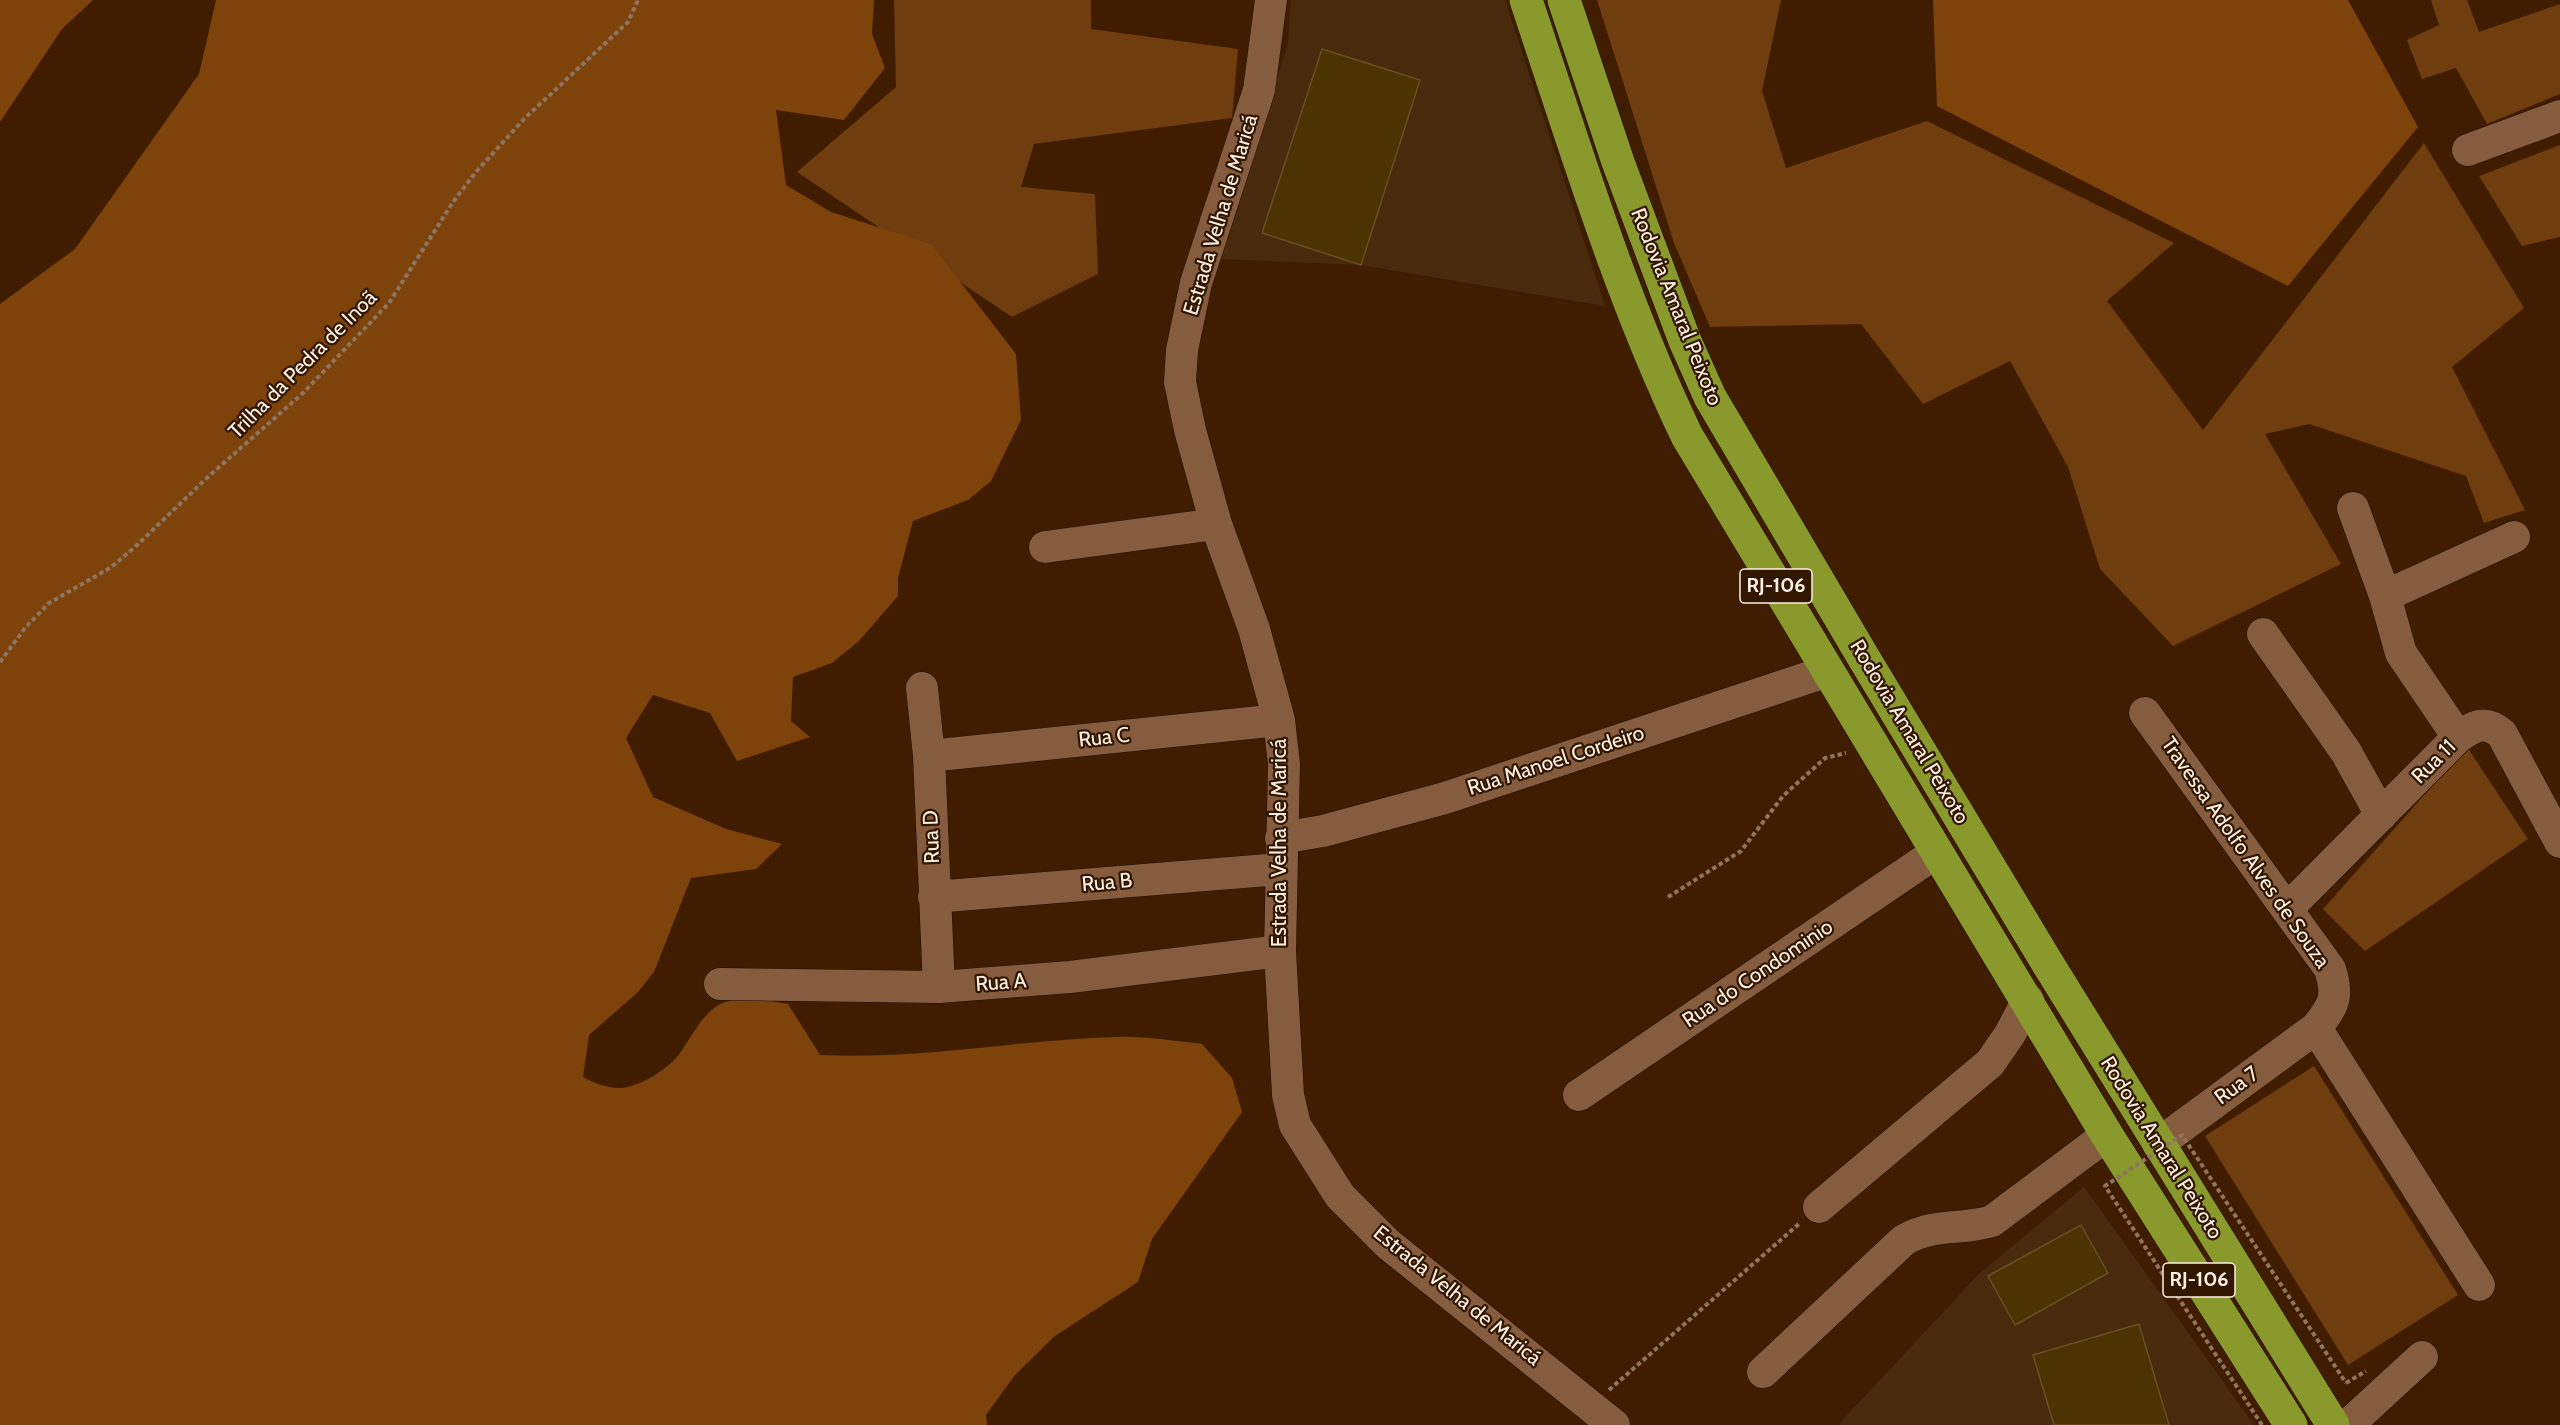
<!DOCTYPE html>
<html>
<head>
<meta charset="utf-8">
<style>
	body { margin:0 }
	canvas { display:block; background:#401d00 }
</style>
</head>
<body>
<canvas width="2560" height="1425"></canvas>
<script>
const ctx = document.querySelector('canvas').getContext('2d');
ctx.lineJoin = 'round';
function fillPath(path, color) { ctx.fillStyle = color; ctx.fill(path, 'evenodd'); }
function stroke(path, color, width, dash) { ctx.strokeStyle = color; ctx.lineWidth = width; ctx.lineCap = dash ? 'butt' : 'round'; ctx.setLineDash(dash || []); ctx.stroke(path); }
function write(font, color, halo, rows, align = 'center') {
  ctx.font = font + ' Cabin,sans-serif'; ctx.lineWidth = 4.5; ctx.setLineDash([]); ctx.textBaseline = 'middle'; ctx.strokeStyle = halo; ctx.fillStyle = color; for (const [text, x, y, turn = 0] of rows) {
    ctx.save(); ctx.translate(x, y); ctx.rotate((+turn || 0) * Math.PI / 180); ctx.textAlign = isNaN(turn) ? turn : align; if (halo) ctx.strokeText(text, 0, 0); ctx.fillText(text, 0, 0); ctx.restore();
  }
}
const built = new Path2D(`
	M1291 0H1505L1605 306 1361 265 1221 259 1288 43Z
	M2084 1187 2254 1425H1838L1980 1273Z`);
const green = new Path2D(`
	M894 0H1091V29L1238 49 1232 118 1034 144 1021 187 1095 194 1098 274 1012 317 797 172 896 87Z
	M1597 0H1781L1762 91 1786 168 1927 121 2174 243 2107 301 2203 430 2424 143 2524 308 2452 367 2525 510 2484 523 2466 476 2309 424 2265 434 2341 564 2173 646 2100 569 2068 467 2010 361 1923 404 1861 324 1710 327 1674 243Z
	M2431 0H2467L2479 32 2560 4V94L2487 124 2456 68 2422 79 2407 40 2439 25Z
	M2560 145V237L2522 246 2479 176Z
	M2467 747 2528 839 2365 951 2323 909Z
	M2314 1066 2458 1295 2348 1365 2205 1136Z`);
const forest = new Path2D(`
	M0 0H93L62 29 0 122Z
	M216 0H874L872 34 885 68 844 120 776 110 786 185 831 212 931 244 1016 354 1021 420 991 481 968 500 913 521 898 578V596L859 641 832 663 793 677 791 721 810 737 737 761 710 713 653 695 626 738 653 797 726 829 782 844 756 869 691 878 654 972 638 992 589 1035 583 1077C594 1083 609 1089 622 1088 641 1086 670 1068 680 1053 691 1038 701 1016 717 1006 740 993 763 1000 788 1004L820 1055C919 1060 1017 1040 1116 1037 1144 1036 1174 1041 1202 1044L1232 1078 1242 1112 1152 1239 1138 1282 1055 1336 1015 1375 986 1415 987 1425H0V304L75 249 199 74Z
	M1933 0H2348L2418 127 2288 286 1937 106Z`);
const building = new Path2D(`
	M1322 49 1420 80 1361 265 1262 233Z
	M2081 1225 2108 1273 2015 1325 1988 1276Z
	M2139 1324 2169 1425H2054L2033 1355Z`);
const path = new Path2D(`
	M0 662 25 628 49 603 110 568 135 547 210 475 302 394 389 303 453 202 476 172 524 119 628 22 638 0
	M1668 897 1741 851 1783 796 1825 758 1846 753
	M2346 1383 2366 1371
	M1609 1390 1800 1223`);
const minor = new Path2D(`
	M1271 0 1259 90 1196 283 1182 350 1180 382 1190 430 1216 524 1254 629 1279 720 1284 764 1280 951 1288 1095 1295 1125 1340 1196 1388 1244 1614 1425
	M2468 150 2560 116
	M2353 508 2385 596
	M1045 547 1216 524
	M2263 634 2346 752 2381 815
	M922 688 929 756 939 987
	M2145 713 2330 969C2339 997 2334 1005 2316 1028L2158 1144
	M2458 737 2401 653 2385 596 2514 537
	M929 756 1279 720
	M1281 838 1323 831 1445 798 1828 671
	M934 897 1280 869
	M2287 909 2458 737C2474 726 2485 719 2502 734L2560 842
	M720 984 939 987 1070 977 1280 951
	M2316 1028 2479 1285
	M1579 1095 1937 852
	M1819 1207 1990 1063 2010 1034 2028 1000
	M1763 1372 1904 1240C1937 1222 1959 1231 1992 1221L2107 1135
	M2348 1425 2422 1357`);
const highway = new Path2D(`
	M1526 0C1575 147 1620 296 1687 436L2107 1135 2291 1425
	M1564 0 1618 162 1685 341 1710 397 1862 655 2048 964 2333 1425`);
const pathBridge = new Path2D(`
	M2262 1425 2105 1186 2182 1135 2346 1383`);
const shields = [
	[1776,586,72],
	[2199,1280,72]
];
const shieldNames = [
	["RJ-106",1776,586],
	["RJ-106",2199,1280]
];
const streetNames = [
	["Estrada Velha de Maricá",1221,215,-73],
	["Rodovia Amaral Peixoto",1676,307,68],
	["Trilha da Pedra de Inoã",303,365,-45],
	["Rodovia Amaral Peixoto",1909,732,59],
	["Rua C",1104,738,-6],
	["Rua Manoel Cordeiro",1556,761,-18],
	["Rua 11",2434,762,-45],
	["Rua D",932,837,-92],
	["Estrada Velha de Maricá",1280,843,-90],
	["Travessa Adolfo Alves de Souza",2245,853,55],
	["Rua B",1107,883,-5],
	["Rua do Condominio",1758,974,-34],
	["Rua A",1001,983,-4],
	["Rua 7",2237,1086,-36],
	["Rodovia Amaral Peixoto",2161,1148,58],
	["Estrada Velha de Maricá",1457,1296,39]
];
fillPath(built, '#4a2a0d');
fillPath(green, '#6f3d0e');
fillPath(forest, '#7d430a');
fillPath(building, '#4c3302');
stroke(building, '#694e22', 1.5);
stroke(minor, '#1e0b00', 33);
stroke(highway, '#1e0b00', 34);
stroke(path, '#8f745f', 4, [4.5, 3]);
stroke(minor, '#855c3d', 32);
stroke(highway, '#89992c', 33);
stroke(pathBridge, '#8f745f', 4, [4.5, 3]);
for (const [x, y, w] of shields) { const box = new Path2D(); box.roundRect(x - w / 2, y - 17, w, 34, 4.5); ctx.fillStyle = '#311600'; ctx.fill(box); stroke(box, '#fef0e5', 1.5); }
write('bold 20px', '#fef0e5', null, shieldNames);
write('21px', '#fef0e5', '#311600', streetNames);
</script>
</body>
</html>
